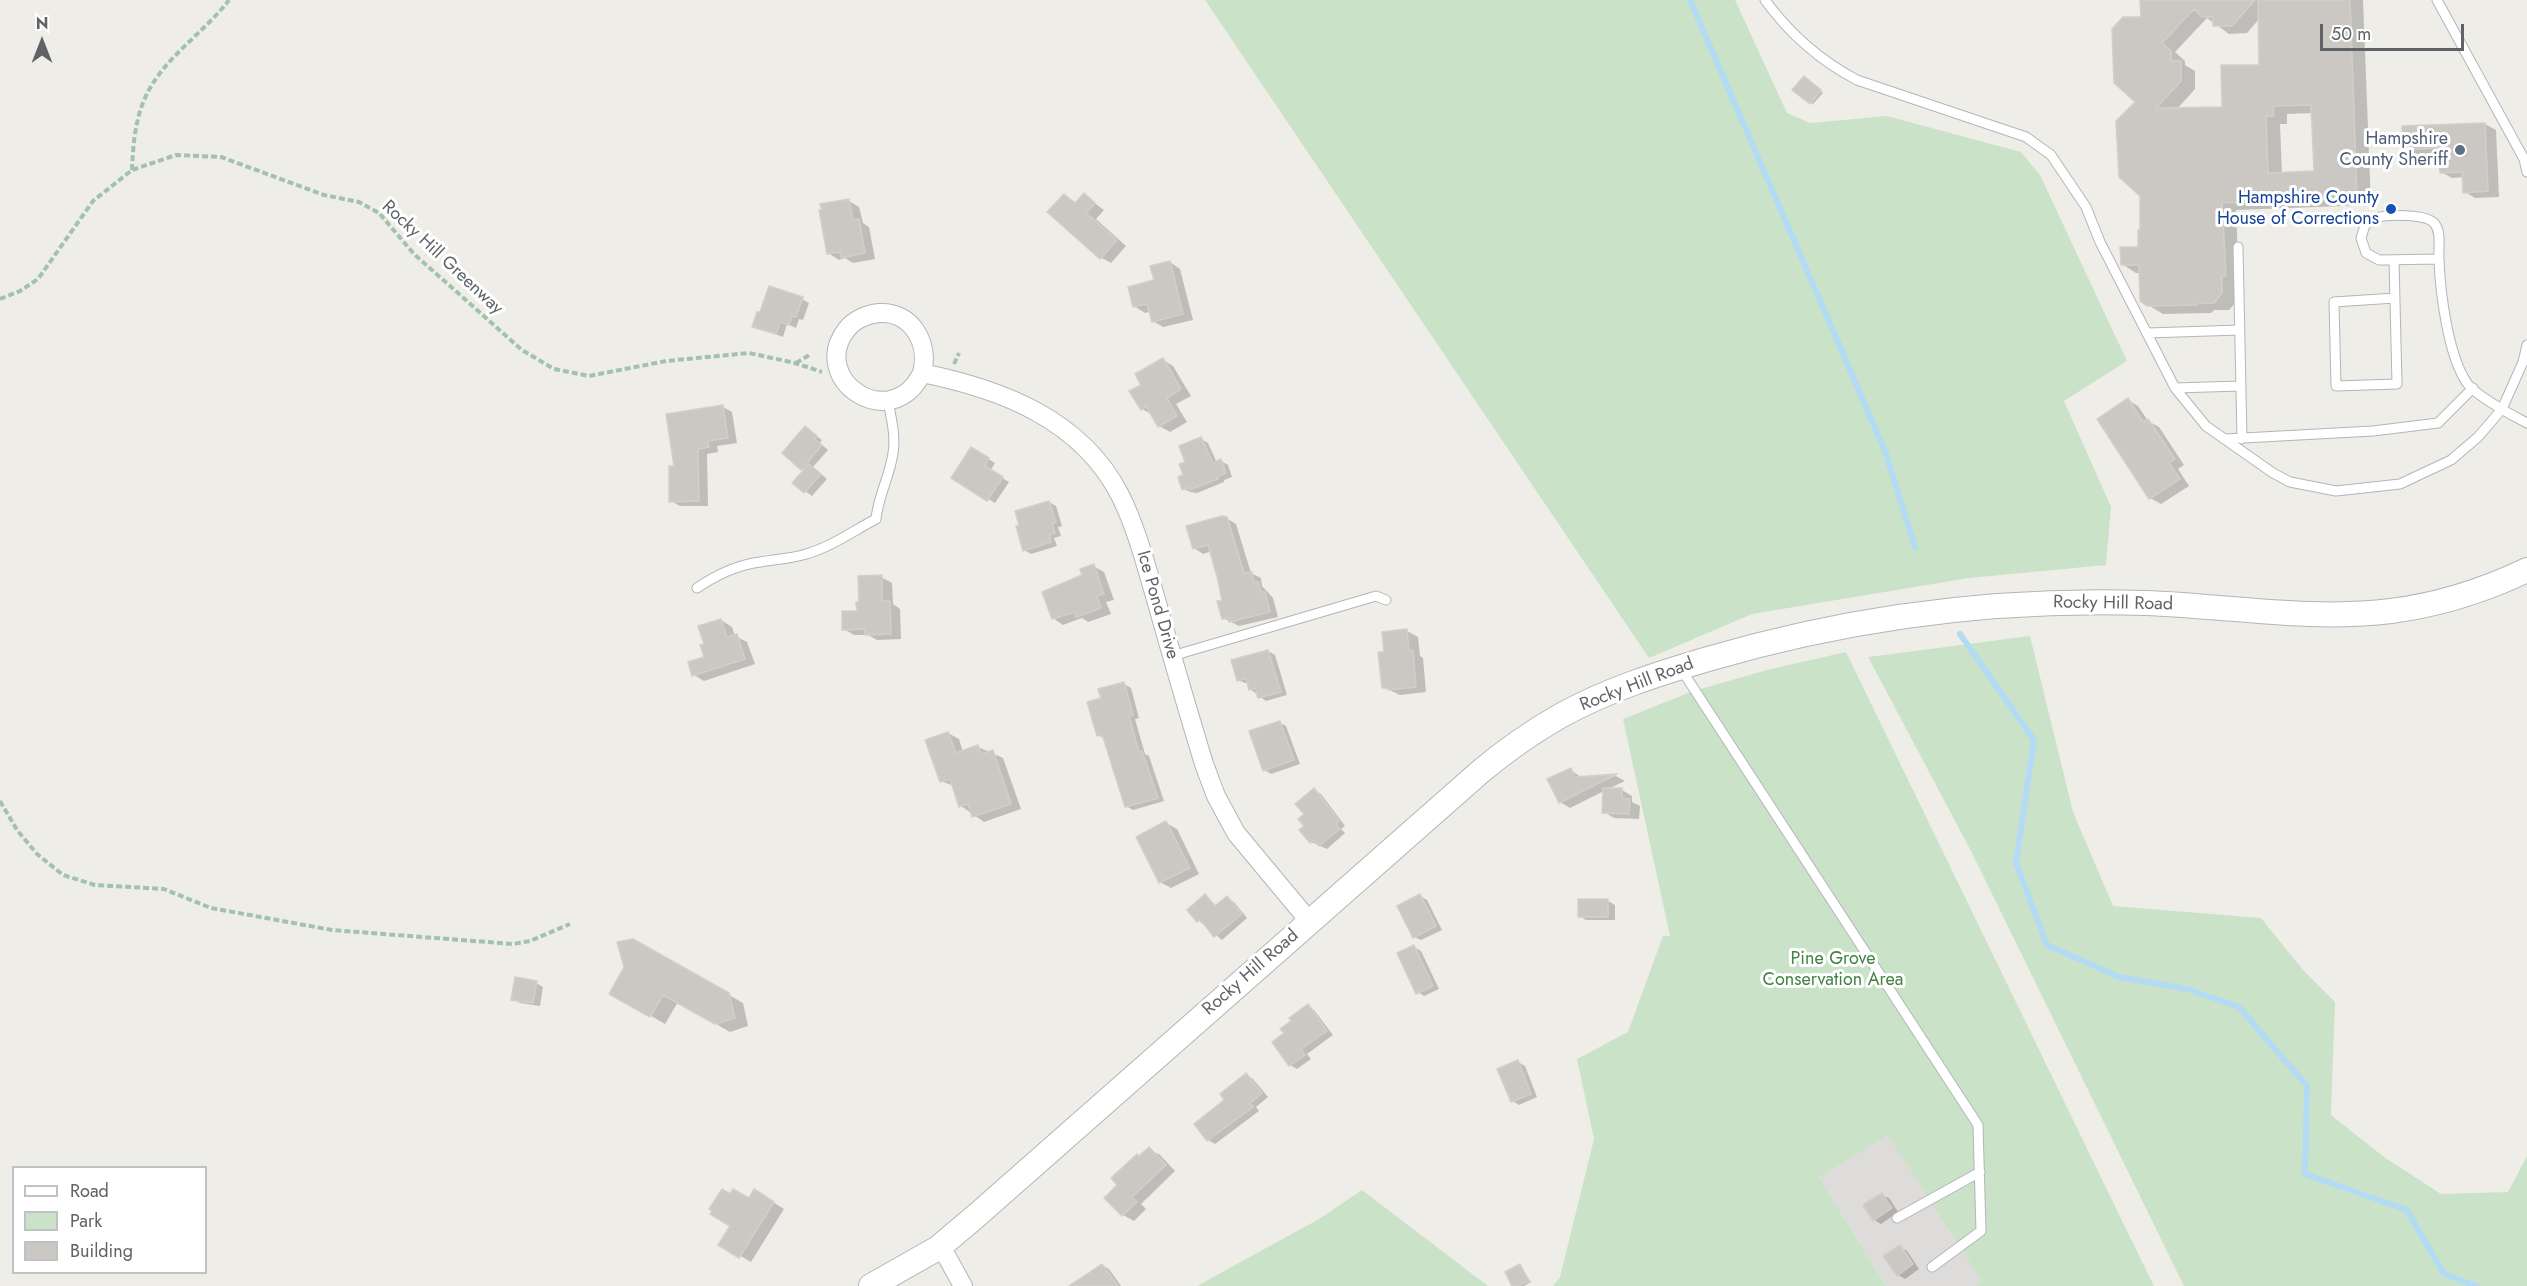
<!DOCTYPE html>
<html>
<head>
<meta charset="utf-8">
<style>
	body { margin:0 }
	#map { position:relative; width:2527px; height:1286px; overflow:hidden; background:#efede8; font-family:Jost,sans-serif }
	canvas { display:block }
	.legend { position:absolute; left:12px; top:1166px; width:195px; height:108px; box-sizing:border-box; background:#fff; border:2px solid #bfc1c2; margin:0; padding:8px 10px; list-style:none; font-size:18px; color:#5f6366 }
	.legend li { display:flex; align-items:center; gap:12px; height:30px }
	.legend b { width:30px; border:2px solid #bfc1c2 }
	.north { position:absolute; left:12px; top:12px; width:60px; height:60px; -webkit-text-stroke:4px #fff; paint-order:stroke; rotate:0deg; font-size:16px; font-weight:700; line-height:24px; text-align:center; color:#5f6366 }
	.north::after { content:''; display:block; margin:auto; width:21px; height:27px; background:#5f6366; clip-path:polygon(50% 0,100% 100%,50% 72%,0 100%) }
	.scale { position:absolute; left:2320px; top:24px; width:144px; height:27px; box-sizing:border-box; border:3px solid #5f6366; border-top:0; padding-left:8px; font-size:18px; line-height:21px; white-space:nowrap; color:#5f6366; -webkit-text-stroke:4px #fff; paint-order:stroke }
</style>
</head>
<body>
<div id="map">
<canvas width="2527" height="1286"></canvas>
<ul class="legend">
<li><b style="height:8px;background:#fff"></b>Road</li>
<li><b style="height:16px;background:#cae3c8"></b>Park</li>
<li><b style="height:16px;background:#cbc8c4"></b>Building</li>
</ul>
<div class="north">N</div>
<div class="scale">50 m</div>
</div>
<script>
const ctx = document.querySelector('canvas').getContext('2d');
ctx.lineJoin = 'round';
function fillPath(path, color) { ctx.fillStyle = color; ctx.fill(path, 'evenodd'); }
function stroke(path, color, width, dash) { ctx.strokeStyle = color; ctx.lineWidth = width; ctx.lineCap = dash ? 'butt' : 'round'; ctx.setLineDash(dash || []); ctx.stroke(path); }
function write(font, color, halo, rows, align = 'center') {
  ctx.font = font + ' Jost,sans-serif'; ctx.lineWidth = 6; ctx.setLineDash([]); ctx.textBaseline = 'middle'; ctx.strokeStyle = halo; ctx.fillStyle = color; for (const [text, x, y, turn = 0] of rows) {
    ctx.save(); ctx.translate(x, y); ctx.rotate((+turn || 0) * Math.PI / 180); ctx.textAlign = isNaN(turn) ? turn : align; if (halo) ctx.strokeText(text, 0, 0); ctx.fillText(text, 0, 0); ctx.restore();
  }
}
const industrial = new Path2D(`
	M1932 1107 2034 1286H1886L1819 1177Z`);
const green = new Path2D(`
	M1205 0H1735L1787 113 1810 123 1887 116 2021 152 2040 175 2127 361 2064 401 2111 507 2106 565 1969 578 1752 614 1649 658Z
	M2030 636 2073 812 2113 906 2261 918 2303 970 2335 1002 2331 1115 2384 1157 2441 1194 2508 1192 2527 1156V1286H2184L1971 851 1868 657Z
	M1846 652 2129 1235 2154 1286H1976L1982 1281 1888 1135 1819 1177 1886 1286H1553L1560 1277 1594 1139 1577 1059 1628 1032 1663 936H1670L1623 719 1693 691 1771 669Z
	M1362 1190 1488 1286H1197L1319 1219Z`);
const shadow = new Path2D(`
	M2144 0H2363L2371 205 2236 210 2239 283 2236 302 2229 310H2214L2211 313 2163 314 2148 305 2141 273H2136L2122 264 2139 249 2142 231 2137 102ZM2207 18 2229 34 2247 33 2260 18 2261 66 2223 108 2177 109 2195 89V71L2185 65V61L2175 52ZM2313 113 2316 173 2282 174 2280 124H2287V114Z
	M1807 79 1823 93 1813 104 1811 103Z
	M2485 124 2496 130 2499 197 2475 198 2465 192 2464 177 2452 178 2441 172 2440 154 2415 155 2404 149Z
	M1084 195 1104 210 1096 219 1126 246 1111 263 1100 257 1064 196 1077 203Z
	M849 201 859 207 863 223 869 227 875 259 853 263 845 258 839 260 828 253Z
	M1170 262 1180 269 1193 320 1163 327 1153 321 1151 311 1145 313 1134 306Z
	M802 299 809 303 803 320 799 319 796 328 787 324 783 337 754 326Z
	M1163 360 1173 366 1191 396 1176 404 1187 422 1170 432 1159 426 1153 415 1142 409 1143 385Z
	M2128 400 2138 406 2148 421 2159 427 2184 465 2178 469 2189 486 2161 504 2150 498Z
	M723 407 732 412 737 443 717 446 718 452 707 454 708 506H680L671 501 675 468Z
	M806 428 822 440 820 443 828 450 813 467 827 479 812 496 794 483 805 471 802 468Z
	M1201 439 1208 443 1217 463 1221 461 1228 465 1232 477 1224 480V482L1197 493 1190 492 1184 489 1187 462Z
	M972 449 995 463 990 471 1009 482 995 503 954 478Z
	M1049 502 1056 506 1062 526 1058 527 1061 536 1054 538 1057 546 1031 554 1024 550Z
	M1226 518 1236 524 1251 573 1261 578 1262 586 1273 598 1278 617 1239 626 1223 618V602L1212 551 1203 554 1194 548Z
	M1093 566 1104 572 1114 600 1106 602 1111 614 1088 622 1082 618 1063 625 1053 618Z
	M881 577 892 583 893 604 900 609 901 639 877 640 868 635H854L844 629 858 612Z
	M721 620 732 627 735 636 747 642 755 664 704 681 694 675 705 658Z
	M1407 631 1418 637 1420 656 1423 658 1426 692 1400 695 1383 687 1386 653Z
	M1268 651 1275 655 1287 695 1266 701 1250 689 1249 682 1245 683 1238 680Z
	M1124 684 1131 688 1139 718 1135 719 1145 754 1149 756 1164 801 1133 810 1126 806 1105 739 1098 735 1102 699Z
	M1279 722 1286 726 1300 764 1271 774 1264 770Z
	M948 733 959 739 963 752 978 747 1003 758 1021 809 984 822 961 806 954 786 941 781Z
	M1571 770 1582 778 1616 776 1625 781 1608 789 1622 790 1632 796V802L1640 806 1639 819 1614 818 1604 812V791L1570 808 1560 802Z
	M1314 790 1321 794 1345 826 1341 829 1345 833 1327 849 1311 842 1301 830 1306 826V814Z
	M1166 823 1177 829 1199 874 1171 888 1160 882Z
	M1205 896 1217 906 1227 898 1234 902 1247 918 1222 940 1198 920Z
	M1420 896 1427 900 1442 930 1421 940 1414 937Z
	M1580 901H1608L1615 905V920H1586L1579 916Z
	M633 940 743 1003 748 1026 730 1032 678 1002 665 1024 611 993 626 967Z
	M1414 947 1421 951 1439 989 1424 996 1418 992Z
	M536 983 543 987 540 1006 520 1003 513 999Z
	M1308 1006 1314 1010 1333 1035 1307 1054 1311 1059 1297 1069 1290 1065 1286 1034Z
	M1518 1062 1525 1066 1537 1097 1519 1105 1512 1101Z
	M1246 1075 1253 1079 1268 1097 1256 1107 1259 1111 1215 1144 1208 1140 1196 1124 1226 1100Z
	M1149 1149 1160 1155 1175 1171 1141 1204 1146 1209 1134 1221 1123 1215 1106 1198Z
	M755 1191 784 1209 751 1262 720 1244 732 1226 714 1210 730 1196 749 1200Z
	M1882 1195 1889 1198 1898 1212 1881 1224 1874 1220Z
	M1900 1247 1907 1251 1919 1269 1905 1279 1898 1275Z
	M1102 1265 1109 1269 1121 1286H1078Z
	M1520 1266 1531 1282 1524 1286H1514Z`);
const stream = new Path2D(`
	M1690 0 1885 451 1915 547
	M1960 634 2034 740 2016 863 2047 945 2119 977 2187 989 2239 1007 2307 1086 2305 1174 2407 1210 2444 1274 2476 1286`);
const building = new Path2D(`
	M2140 0H2255L2232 26H2213V17H2202L2194 9 2162 43 2171 51V61H2181V81L2156 108 2222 107 2221 65H2259L2258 0H2350L2357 198 2222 203 2226 276H2222V293L2214 303H2199L2196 305 2147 306 2140 301 2139 265H2121L2120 247H2138V230H2140V196L2119 177 2116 121 2135 102 2114 83 2112 29 2123 17H2141ZM2311 105 2314 171 2268 173 2266 116H2274L2273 106Z
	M1804 76 1821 90 1810 104 1792 90Z
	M2485 123 2488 191 2463 193 2462 172 2440 173 2438 148 2403 150 2402 126Z
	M1084 193 1095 203 1086 213 1117 240 1100 259 1047 212 1064 194 1075 203Z
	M849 199 853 220 859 219 865 253 841 258 840 252 827 254 819 210H822L820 204Z
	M1170 261 1183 314 1152 322 1147 304 1133 307 1128 287 1154 280 1150 266Z
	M769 286 803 297 796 317 792 316 789 325 780 322 776 334 752 327 757 312H760Z
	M1163 358 1181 389 1167 398 1177 416 1158 427 1146 406 1141 410 1129 391 1141 385 1135 374Z
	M2128 398 2143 422 2148 419 2175 459 2169 463 2180 479 2149 499 2097 419Z
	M723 405 728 438 708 441 709 447 698 449 699 501 669 502V466H674L666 414Z
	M805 426 817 436 814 439 822 445 801 470 782 453Z
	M1201 437 1213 463 1221 459 1226 473 1218 476V479L1189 490 1188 487 1182 490 1178 477 1183 475 1179 464 1185 462 1179 446Z
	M971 447 989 458 985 466 1003 477 987 501 951 478Z
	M809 464 821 474 804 493 792 483Z
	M1049 501 1056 522 1052 524 1055 533 1049 535 1051 542 1023 551 1016 526 1019 525 1015 511Z
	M1222 516 1227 517 1244 573 1252 572 1254 583 1258 582 1261 592H1265L1270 612 1229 622 1228 618 1222 619 1217 601H1222L1218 580 1208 545 1193 549 1186 526Z
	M1094 564 1104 594 1097 596 1101 608 1076 617 1075 612 1052 619 1042 592 1082 575 1080 569Z
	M882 575V601H890L891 634 865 635V629L842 630V611H857L856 602H859L858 576Z
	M721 619 727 637 737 634 745 659 692 676 688 662 704 657 700 645 704 644 698 626Z
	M1407 629 1409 651 1413 650 1416 687 1388 690V688H1382L1378 652H1384L1382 632Z
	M1268 650 1281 692 1258 698 1255 688 1249 690 1246 678 1237 681 1231 660Z
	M1124 682 1133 715 1129 716 1139 752 1142 751 1158 798 1125 807 1102 734 1097 736 1087 702 1101 698 1098 689Z
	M1280 721 1294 760 1263 771 1249 731Z
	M948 732 956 753 978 745 981 754 993 750 1011 804 972 817 968 804 959 807 950 779 940 782 925 740Z
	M1571 768 1575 777 1617 774 1559 803 1547 779Z
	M1314 788 1339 821 1336 824 1340 829 1319 846 1314 840 1310 843 1299 830 1304 826 1298 819 1304 814 1295 804Z
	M1603 788H1622V798L1630 799 1629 814 1602 813Z
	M1166 821 1190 868 1159 883 1136 837Z
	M1205 894 1215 906 1227 896 1242 914 1214 937 1200 919 1197 922 1187 910Z
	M1420 894 1436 926 1413 938 1397 906Z
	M1578 899H1608V917H1578Z
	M633 939 729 993 735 1018 715 1024 663 995 650 1017 609 994 624 967 617 942Z
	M1414 945 1433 986 1416 994 1397 953Z
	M515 977 537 981 533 1003 511 1000Z
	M1308 1004 1327 1031 1301 1049 1305 1055 1289 1066 1272 1042 1284 1033 1280 1029 1291 1021 1289 1018Z
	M1518 1060 1531 1094 1511 1102 1497 1069Z
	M1246 1073 1262 1093 1250 1103 1253 1107 1207 1141 1194 1124 1224 1100 1220 1094Z
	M1149 1147 1166 1165 1132 1197 1137 1202 1122 1216 1104 1198 1117 1185 1111 1178 1137 1154 1139 1156Z
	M722 1189 730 1194 733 1189 749 1198 754 1189 774 1202 739 1258 718 1245 730 1226 710 1214 712 1211 709 1209Z
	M1882 1193 1892 1208 1873 1221 1863 1205Z
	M1900 1245 1913 1264 1897 1276 1883 1256Z
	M1102 1264 1118 1286H1069Z
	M1520 1264 1529 1281 1518 1286H1512L1505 1272Z`);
const path = new Path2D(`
	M132 170C133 146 135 120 145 98 162 59 204 33 229 0
	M0 299 20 291 38 279 93 201 132 170 176 155 221 157 324 195 359 202 379 213 414 254 522 350 554 369 589 376 666 361 749 353 795 363 822 372
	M796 363 811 354
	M954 364 959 353
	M0 801 17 830 37 854 63 875 95 885 164 889 211 908 332 930 513 944 530 941 570 924`);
const service = new Path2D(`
	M1765 0C1789 33 1821 61 1857 80L2026 137 2051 155 2086 207 2100 242 2175 388 2206 426 2273 473 2290 482 2336 491 2400 484 2451 460 2478 437 2502 409 2523 362 2527 345
	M2437 0 2524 159 2527 172
	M2238 247 2242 439
	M2439 259 2379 260 2366 253 2361 238 2365 225C2368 223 2372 220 2376 218 2387 214 2426 214 2434 223 2442 232 2438 248 2439 259 2440 291 2448 356 2467 383 2475 395 2513 416 2527 423
	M2394 260 2397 384 2336 386 2334 302 2395 298
	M2147 333 2240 330
	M2175 388 2241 386
	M2225 439 2373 431 2438 423 2473 388
	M697 588C716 575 737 565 760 562 775 559 791 559 806 554 831 547 853 531 876 519 878 496 890 476 893 453 896 437 891 417 888 401
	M1172 656 1376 596 1386 600
	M1681 669 1978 1125 1981 1231 1932 1267
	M1897 1218 1980 1172`);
const minor = new Path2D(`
	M922 373C891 436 807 379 847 329 854 320 867 314 879 313 912 311 930 344 922 373 1001 389 1081 419 1120 495 1137 529 1146 566 1157 603 1172 657 1188 711 1204 764L1216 796 1236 833 1310 922
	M938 1248 947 1257 963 1286`);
const secondary = new Path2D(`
	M871 1286 938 1248 976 1216 1480 772C1505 751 1532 732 1560 716 1607 690 1657 674 1708 659 1851 617 1997 598 2146 603 2227 606 2310 621 2391 611 2438 605 2485 590 2527 570`);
const markers = [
	[2460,150,6,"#5c6f8a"],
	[2391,209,6,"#1a4fb4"]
];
const serviceNames = [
	["Hampshire",2448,140],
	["County Sheriff",2448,161]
];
const transitNames = [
	["Hampshire County",2379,199],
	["House of Corrections",2379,220]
];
const streetNames = [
	["Rocky Hill Greenway",442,258,43],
	["Rocky Hill Road",2113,604,1],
	["Ice Pond Drive",1157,605,74],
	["Rocky Hill Road",1637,685,-21],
	["Rocky Hill Road",1251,973,-41]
];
const parkNames = [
	["Pine Grove",1833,960],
	["Conservation Area",1833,981]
];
fillPath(industrial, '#dedcda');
fillPath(green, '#cae3c8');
fillPath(shadow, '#0003');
stroke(stream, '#b3dcf4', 6);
fillPath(building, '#cbc8c4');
stroke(building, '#d3cec7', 1.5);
stroke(service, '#b3b5b8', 11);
stroke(minor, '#b3b5b8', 20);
stroke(secondary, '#b2b5b8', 26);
stroke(path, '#a2c3a9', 4, [6, 3]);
stroke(service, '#fff', 9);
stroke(minor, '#fff', 18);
stroke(secondary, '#fff', 24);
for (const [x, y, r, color] of markers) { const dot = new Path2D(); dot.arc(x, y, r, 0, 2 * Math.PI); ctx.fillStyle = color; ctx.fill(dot); stroke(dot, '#fff', 2); }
write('18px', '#4e5e75', '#fff', serviceNames, 'right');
write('18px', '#164399', '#fff', transitNames, 'right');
write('18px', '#5f6366', '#fff', streetNames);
write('18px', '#438242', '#fff', parkNames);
</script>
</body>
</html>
